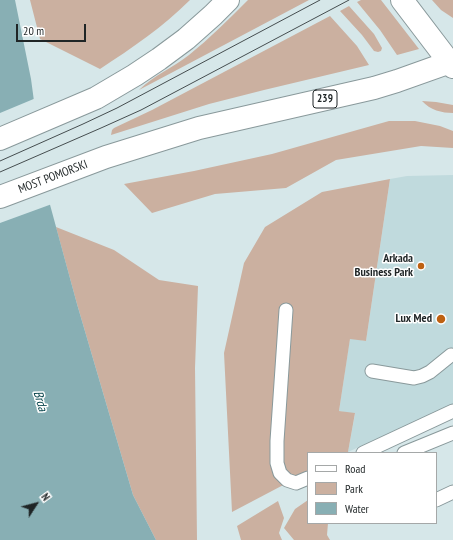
<!DOCTYPE html>
<html>
<head>
<meta charset="utf-8">
<style>
	body { margin:0 }
	#map { position:relative; width:453px; height:540px; overflow:hidden; background:#d6e7e9; font-family:"PT Sans Narrow",sans-serif }
	canvas { display:block }
	.legend { position:absolute; left:307px; top:452px; width:130px; height:72px; box-sizing:border-box; background:#fff; border:1px solid #a5a8a8; margin:0; padding:5px 7px; list-style:none; font-size:12px; color:#1f2526 }
	.legend li { display:flex; align-items:center; gap:8px; height:20px }
	.legend b { width:20px; border:1px solid #a5a8a8 }
	.north { position:absolute; left:16px; top:484px; width:40px; height:40px; -webkit-text-stroke:3px #fff; paint-order:stroke; rotate:54deg; font-size:11px; font-weight:700; line-height:16px; text-align:center; color:#1f2526 }
	.north::after { content:''; display:block; margin:auto; width:14px; height:18px; background:#1f2526; clip-path:polygon(50% 0,100% 100%,50% 72%,0 100%) }
	.scale { position:absolute; left:16px; top:24px; width:70px; height:18px; box-sizing:border-box; border:2px solid #1f2526; border-top:0; padding-left:5px; font-size:12px; line-height:14px; white-space:nowrap; color:#1f2526; -webkit-text-stroke:3px #fff; paint-order:stroke }
</style>
</head>
<body>
<div id="map">
<canvas width="453" height="540"></canvas>
<ul class="legend">
<li><b style="height:5px;background:#fff"></b>Road</li>
<li><b style="height:11px;background:#cbb0a0"></b>Park</li>
<li><b style="height:11px;background:#88afb4"></b>Water</li>
</ul>
<div class="north">N</div>
<div class="scale">20 m</div>
</div>
<script>
const ctx = document.querySelector('canvas').getContext('2d');
ctx.lineJoin = 'round';
function fillPath(path, color) { ctx.fillStyle = color; ctx.fill(path, 'evenodd'); }
function stroke(path, color, width, dash) { ctx.strokeStyle = color; ctx.lineWidth = width; ctx.lineCap = dash ? 'butt' : 'round'; ctx.setLineDash(dash || []); ctx.stroke(path); }
function write(font, color, halo, rows, align = 'center') {
  ctx.font = font + ' "PT Sans Narrow",sans-serif'; ctx.lineWidth = 3; ctx.setLineDash([]); ctx.textBaseline = 'middle'; ctx.strokeStyle = halo; ctx.fillStyle = color; for (const [text, x, y, turn = 0] of rows) {
    ctx.save(); ctx.translate(x, y); ctx.rotate((+turn || 0) * Math.PI / 180); ctx.textAlign = isNaN(turn) ? turn : align; if (halo) ctx.strokeText(text, 0, 0); ctx.fillText(text, 0, 0); ctx.restore();
  }
}
const built = new Path2D(`
	M453 175V404L348 452 355 414 339 411 350 338 366 341 390 179 407 176Z`);
const green = new Path2D(`
	M30 0H190C163 27 132 48 100 69L40 39Z
	M248 0H309L139 90C154 75 174 67 189 55 210 38 229 19 248 0Z
	M361 0H381L419 49 397 55 380 30 357 2Z
	M432 0H453V18L441 10Z
	M349 6 374 34 382 48 381 51 378 52 374 51 362 35 340 11Z
	M330 16 357 46 369 65 264 90 209 104 111 135 112 130 114 128 152 110Z
	M422 101 436 102 453 105V113C442 113 430 110 422 101Z
	M389 121H415L440 126 453 131V148L421 146 336 160 286 188 215 194 152 213 124 184 194 171 272 154Z
	M390 179 366 341 350 339 339 411 355 413 348 452 346 453H308V472L232 512 224 353 244 263 265 227 322 192Z
	M56 227 114 250 159 280 198 286 195 368 197 540H156L133 495 77 304Z
	M308 500V523H328L327 535 330 540H294L284 528 295 509Z
	M278 501 284 518 279 533 282 540H241L237 526Z`);
const water = new Path2D(`
	M0 0H15L31 79 46 190 77 304 133 495 156 540H0Z`);
const pier = new Path2D(`
	M36 98 47 189 52 204 0 223V113Z`);
const service = new Path2D(`
	M286 310 277 441V463L280 473 287 480 296 483 308 478
	M372 371 414 378 422 376 430 372 451 355
	M363 453 453 411
	M404 453 453 433
	M436 500 453 492`);
const secondary = new Path2D(`
	M402 0 453 67`);
const primary = new Path2D(`
	M0 139 96 98 135 75 159 59 186 39 213 15 228 0
	M0 197 106 157 199 128 374 88 397 81 453 61`);
const tram = new Path2D(`
	M0 161 83 124 117 108 320 0
	M0 172 101 128 141 110 349 0`);
const markers = [
	[421,266,4,"#be6112"],
	[441,319,5,"#be6112"]
];
const shields = [
	[325,99,24]
];
const shieldNames = [
	["239",325,99]
];
const streetNames = [
	["MOST POMORSKI",53,177,-21]
];
const poiNames = [
	["Arkada",413,259],
	["Business Park",413,273],
	["Lux Med",432,319]
];
const waterNames = [
	["Brda",40,401,74]
];
fillPath(built, '#c0dadd');
fillPath(green, '#cbb0a0');
fillPath(water, '#88afb4');
fillPath(pier, '#d6e7e9');
stroke(service, '#89999b', 15);
stroke(secondary, '#89999b', 24);
stroke(primary, '#89999b', 24);
stroke(service, '#fff', 13);
stroke(secondary, '#fff', 22);
stroke(primary, '#fff', 22);
stroke(tram, '#454d4f', 1);
for (const [x, y, r, color] of markers) { const dot = new Path2D(); dot.arc(x, y, r, 0, 2 * Math.PI); ctx.fillStyle = color; ctx.fill(dot); stroke(dot, '#fff', 1.5); }
for (const [x, y, w] of shields) { const box = new Path2D(); box.roundRect(x - w / 2, y - 9, w, 18, 3); ctx.fillStyle = '#fff'; ctx.fill(box); stroke(box, '#1f2526', 1); }
write('bold 11px', '#1f2526', null, shieldNames);
write('12px', '#1f2526', '#fff', streetNames);
write('bold 12px', '#1f2526', '#fff', poiNames, 'right');
write('italic 13px', '#09464d', '#fff', waterNames);
</script>
</body>
</html>
